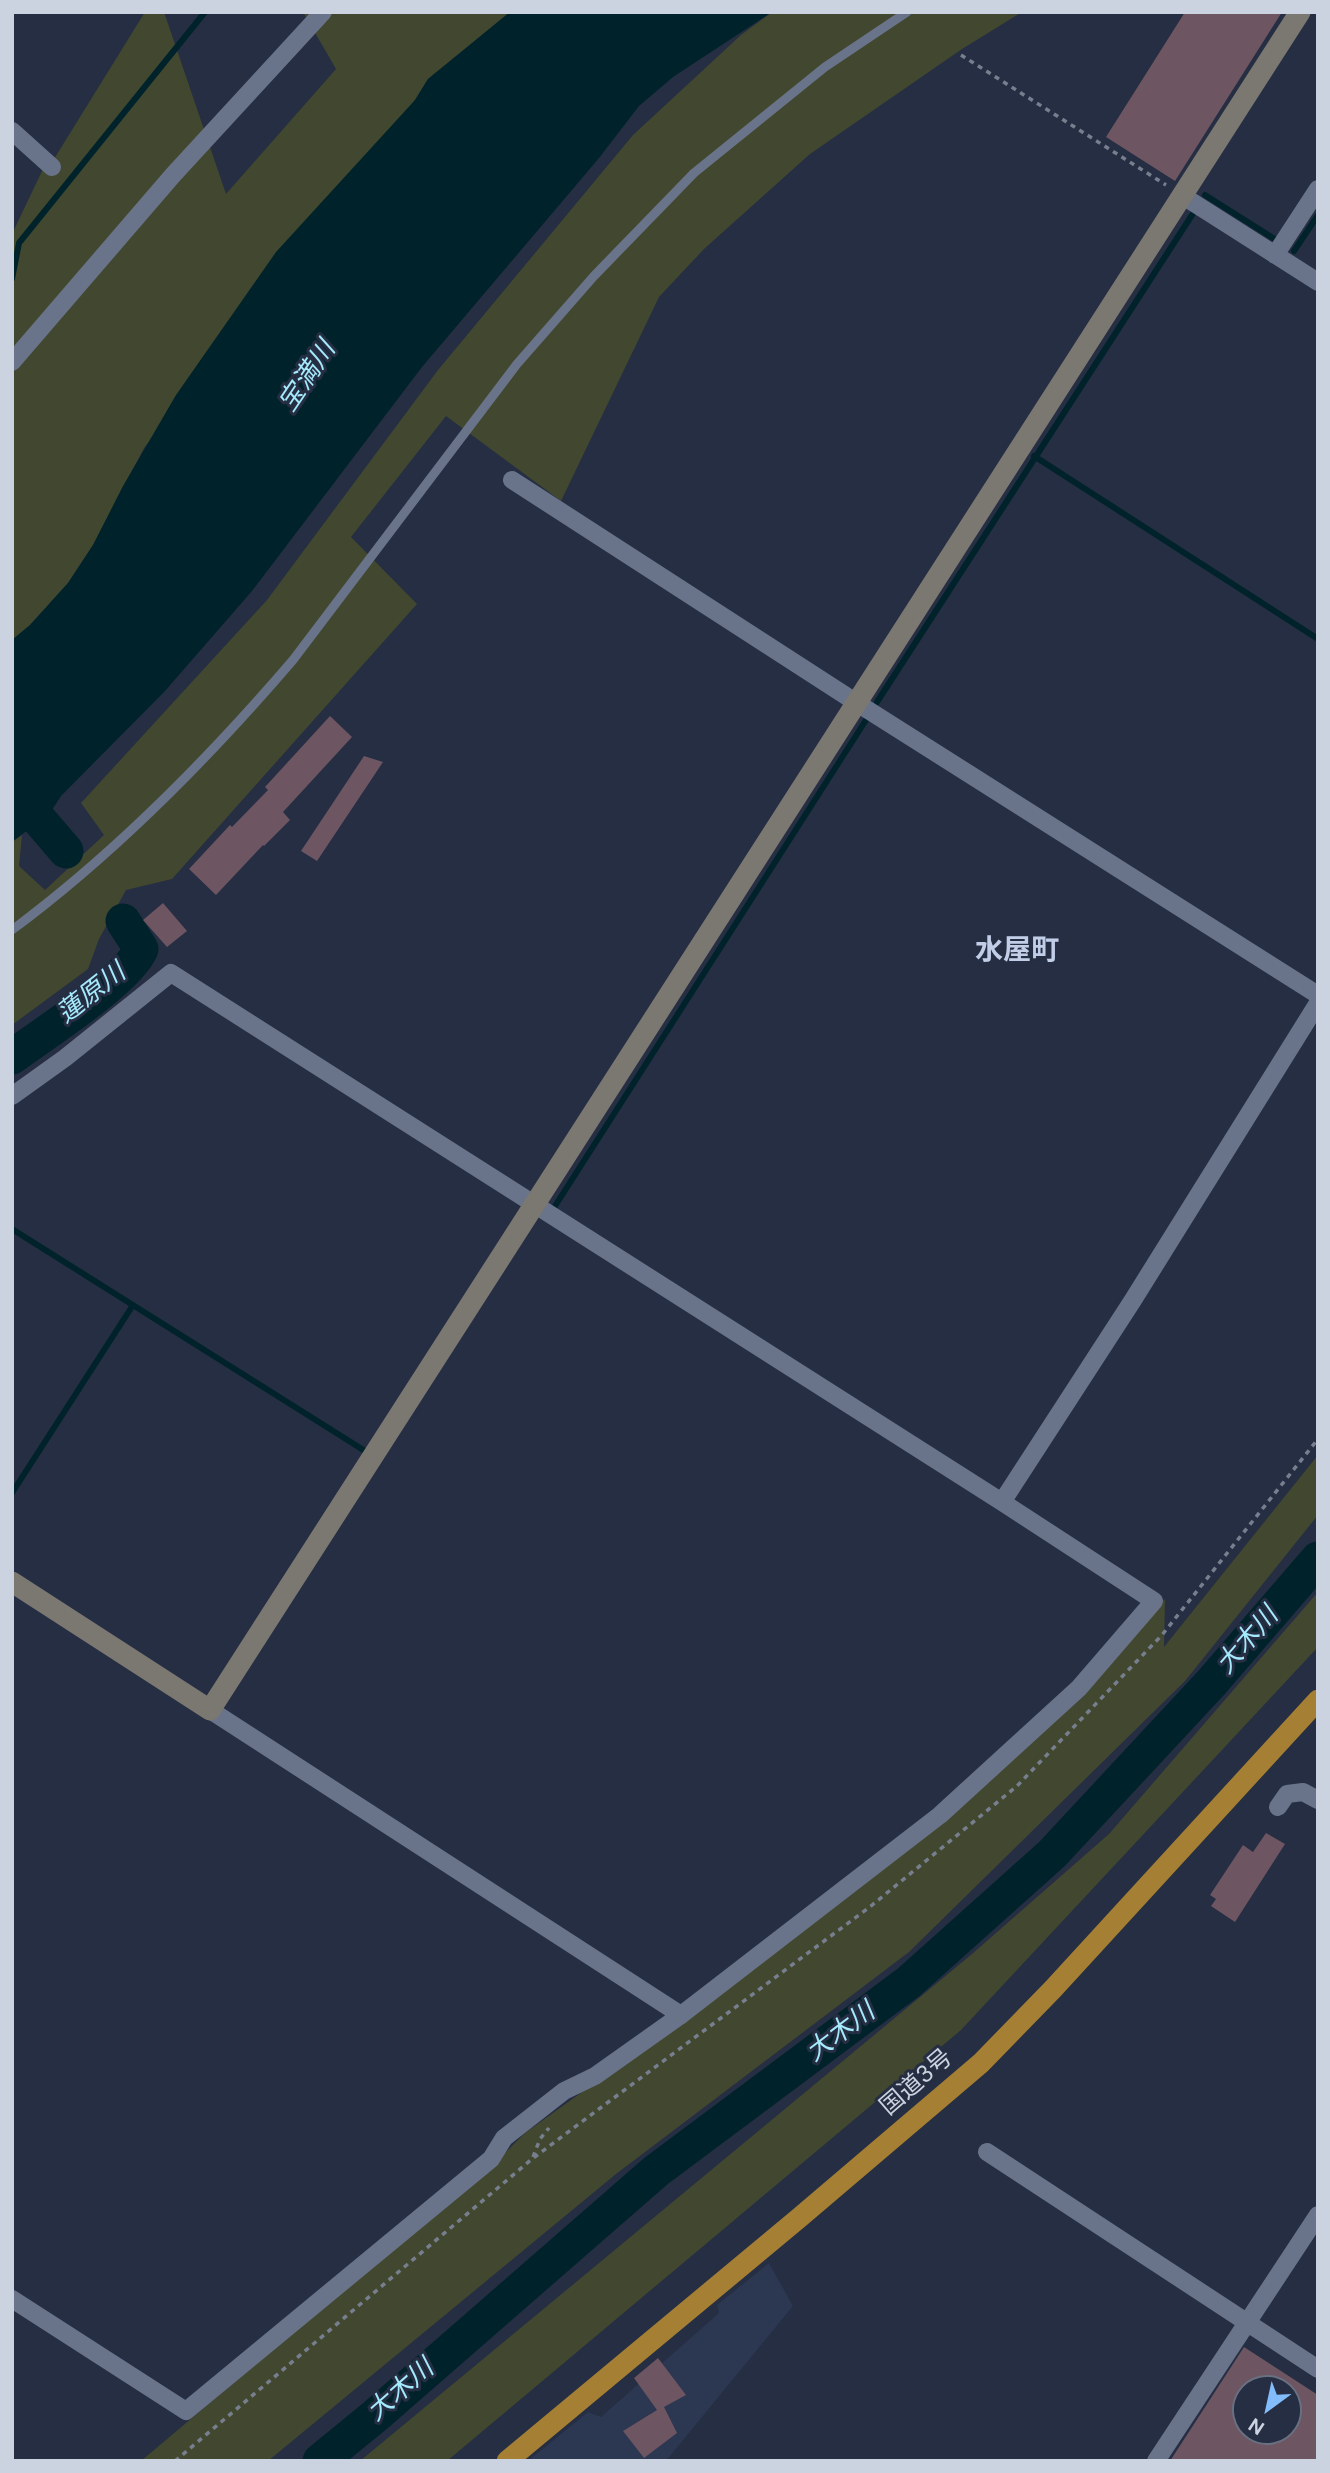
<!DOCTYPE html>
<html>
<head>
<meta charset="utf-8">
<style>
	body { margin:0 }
	#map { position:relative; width:1330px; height:2473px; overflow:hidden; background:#252e42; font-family:"DM Sans",sans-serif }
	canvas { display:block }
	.frame { position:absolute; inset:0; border:14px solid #ccd3e0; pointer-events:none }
	.north { position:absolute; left:1232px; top:2375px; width:70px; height:70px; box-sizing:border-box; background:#252e42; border:2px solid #687081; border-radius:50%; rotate:213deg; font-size:19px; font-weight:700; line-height:28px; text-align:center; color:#ccd3e0 }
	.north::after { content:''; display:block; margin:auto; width:24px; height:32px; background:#82bcfa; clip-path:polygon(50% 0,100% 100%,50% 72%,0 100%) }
</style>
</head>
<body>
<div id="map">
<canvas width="1330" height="2473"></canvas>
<div class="frame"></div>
<div class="north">N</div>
</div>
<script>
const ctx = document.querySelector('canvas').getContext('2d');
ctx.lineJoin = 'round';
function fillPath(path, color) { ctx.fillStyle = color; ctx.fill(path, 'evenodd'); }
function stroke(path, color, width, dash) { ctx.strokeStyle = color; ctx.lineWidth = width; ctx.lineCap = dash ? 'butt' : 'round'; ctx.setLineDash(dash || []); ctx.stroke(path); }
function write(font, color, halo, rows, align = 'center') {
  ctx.font = font + ' "DM Sans","Noto Sans JP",sans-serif'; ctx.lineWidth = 6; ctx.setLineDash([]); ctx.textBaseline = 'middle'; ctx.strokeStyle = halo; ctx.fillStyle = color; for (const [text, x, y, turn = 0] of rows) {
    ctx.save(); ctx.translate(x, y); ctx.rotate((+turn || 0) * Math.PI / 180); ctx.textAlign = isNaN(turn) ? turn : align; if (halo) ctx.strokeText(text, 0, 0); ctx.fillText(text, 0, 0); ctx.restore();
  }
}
const built = new Path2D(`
	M769 2263 793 2306 666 2461H528L588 2412 601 2417 719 2313 717 2305Z`);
const green = new Path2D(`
	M145 12H164L226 194 336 69 303 12H510L428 79 415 100 144 448 93 545 68 583 30 625 12 640V234L42 171 54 159Z
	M772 12H1022L962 49 810 154 704 249 659 297 561 501 446 416 351 537 417 604 172 879 126 890 99 939 88 969 12 1025V842L22 835 19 866 45 890 104 835 81 803 267 600 438 370 633 135 741 35Z
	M1318 1455V1515L1185 1681 909 1952 616 2174 268 2461H141L499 2159 525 2133 681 2021 1078 1697 1165 1599 1164 1647Z
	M1318 1592V1647L961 2030 447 2461H360L972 1954 1109 1834Z`);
const water = new Path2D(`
	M510 12H772L673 77 639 106 599 158 422 367 252 591 165 691 61 796 50 813 12 842V640L30 625 68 583 93 545 123 486 176 395 276 252 415 100 428 79Z`);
const stream = new Path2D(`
	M1205 195 1273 238
	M1294 251 1318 215
	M12 279 19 243 205 12
	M1034 456 1318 639
	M877 702 1192 215
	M141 949 150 942
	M555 1206 866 720
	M12 1229 365 1451
	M12 1493 133 1305`);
const river = new Path2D(`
	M12 788 66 851
	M12 1057C43 1034 128 980 141 949L123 921
	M320 2461 375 2416 656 2171 909 1982 1052 1854 1212 1682 1318 1559`);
const building = new Path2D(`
	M1185 12H1282L1175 181 1106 137Z
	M330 716 352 737 283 812 290 820 264 846 263 845 216 895 189 869 230 825 232 827 268 790 265 787Z
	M364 756 383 762 317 861 301 851Z
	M163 903 187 931 167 947 143 920Z
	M1266 1833 1285 1844 1235 1922 1211 1906 1216 1899 1210 1895 1243 1845 1253 1852Z
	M1244 2347 1318 2395V2461H1170ZM1246 2389H1288V2431H1246Z
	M658 2358 686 2395 664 2407 677 2433 644 2458 623 2431 657 2410 634 2378Z`);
const path = new Path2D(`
	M961 55 1166 185
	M533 2157 540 2139 549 2128
	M175 2461 532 2159 871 1906 1017 1786 1162 1635 1318 1439`);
const lane = new Path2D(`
	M12 930C117 852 209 758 293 660L517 364 594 276 694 173 825 67 907 12`);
const street = new Path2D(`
	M12 131 52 167
	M1183 196 1318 282
	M1275 255 1318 189
	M12 362 173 175 323 12
	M512 480 857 703 1318 995
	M12 1096 65 1058 171 973 1002 1502 1154 1601 1079 1688 940 1815 681 2015 595 2076 564 2091 504 2138 491 2159 186 2411 12 2299
	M1002 1502 1133 1300 1318 1003
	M210 1710 681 2015
	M1278 1807 1287 1794 1303 1792 1318 1800
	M987 2152 1318 2369
	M1156 2461 1318 2215`);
const secondary = new Path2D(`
	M12 1582 210 1710 1300 12`);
const highway = new Path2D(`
	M507 2461 799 2218 981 2063 1053 1989 1318 1700`);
const streetNames = [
	["国道3号",917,2083,-41]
];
const waterNames = [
	["宝満川",308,377,-56],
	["蓮原川",92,994,-38],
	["大木川",1248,1641,-49],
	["大木川",841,2033,-37],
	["大木川",401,2391,-41]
];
const quarterNames = [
	["水屋町",1017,952]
];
fillPath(built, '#2c3751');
fillPath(green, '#42482f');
fillPath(water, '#00232b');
stroke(stream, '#00232b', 6);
stroke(river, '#00232b', 35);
fillPath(building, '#6d5562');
stroke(path, '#777f8f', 3.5, [5, 5]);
stroke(lane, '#69748b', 9);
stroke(street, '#69748b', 18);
stroke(secondary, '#7b7771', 21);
stroke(highway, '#a57f33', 21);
write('24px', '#ccd3e0', '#252e42', streetNames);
write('italic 26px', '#a5eafc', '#252e42', waterNames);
write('bold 28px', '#c2cee8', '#252e42', quarterNames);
</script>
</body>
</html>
